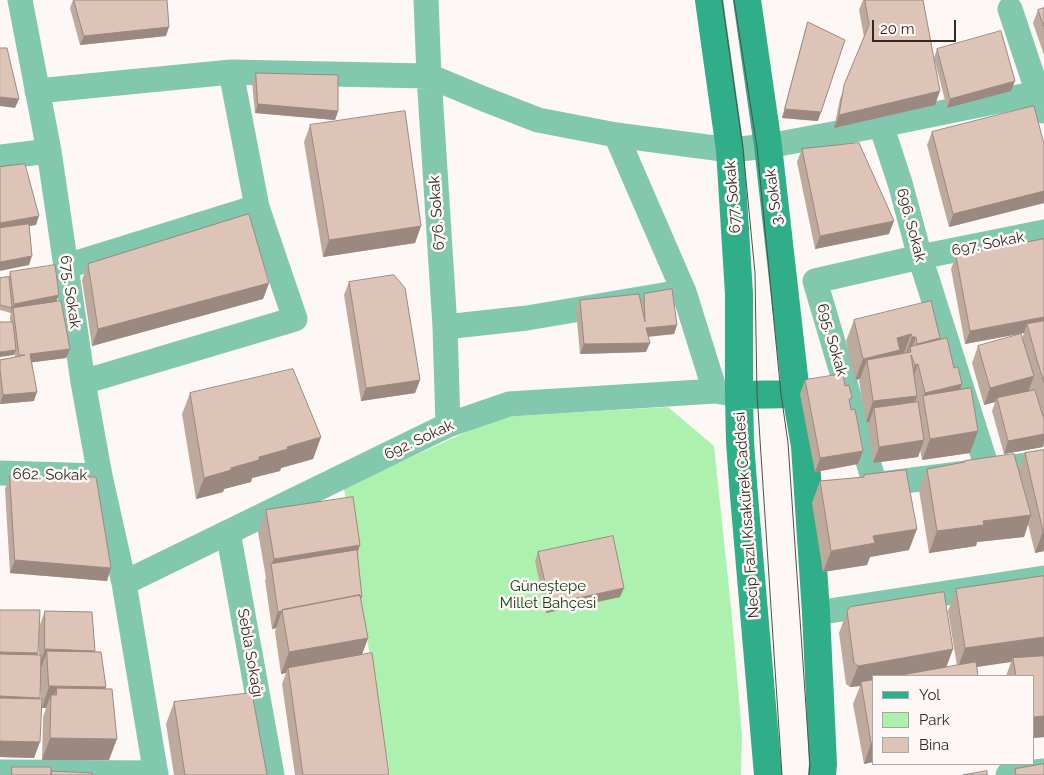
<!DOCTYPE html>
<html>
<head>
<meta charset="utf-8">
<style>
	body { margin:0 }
	#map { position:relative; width:1044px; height:775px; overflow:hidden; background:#fdf8f5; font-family:Raleway,sans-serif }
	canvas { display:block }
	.legend { position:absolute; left:872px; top:675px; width:162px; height:90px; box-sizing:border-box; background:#fdf8f5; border:1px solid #aca5a1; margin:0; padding:6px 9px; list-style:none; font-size:15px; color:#322923 }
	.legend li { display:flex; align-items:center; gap:10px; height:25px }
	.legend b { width:25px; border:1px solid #aca5a1 }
	.scale { position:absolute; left:872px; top:20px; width:84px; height:22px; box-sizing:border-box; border:2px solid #322923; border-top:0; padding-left:6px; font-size:15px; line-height:18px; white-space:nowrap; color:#322923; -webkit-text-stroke:4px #fdf8f5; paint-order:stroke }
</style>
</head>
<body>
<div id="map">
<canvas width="1044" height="775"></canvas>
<ul class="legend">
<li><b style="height:6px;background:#30ae8a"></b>Yol</li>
<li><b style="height:14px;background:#adf1ae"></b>Park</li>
<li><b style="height:14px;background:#ddc4b7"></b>Bina</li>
</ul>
<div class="scale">20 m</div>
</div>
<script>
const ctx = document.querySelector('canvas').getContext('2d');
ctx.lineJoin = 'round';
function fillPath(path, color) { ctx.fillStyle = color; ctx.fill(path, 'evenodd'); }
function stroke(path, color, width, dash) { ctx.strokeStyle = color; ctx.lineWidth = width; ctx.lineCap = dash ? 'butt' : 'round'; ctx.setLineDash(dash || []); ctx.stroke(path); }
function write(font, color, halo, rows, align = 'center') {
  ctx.font = font + ' Raleway,sans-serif'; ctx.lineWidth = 5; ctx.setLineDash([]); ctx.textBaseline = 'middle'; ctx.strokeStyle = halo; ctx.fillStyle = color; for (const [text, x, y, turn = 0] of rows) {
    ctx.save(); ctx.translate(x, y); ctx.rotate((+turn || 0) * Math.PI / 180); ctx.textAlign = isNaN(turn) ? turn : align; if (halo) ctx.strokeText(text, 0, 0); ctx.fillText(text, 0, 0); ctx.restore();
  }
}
const green = new Path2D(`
	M668 407 714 446 732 617 742 735 741 775H390L364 621 344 488 499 417Z`);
const street = new Path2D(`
	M20 0 49 151 83 382 100 476 124 583 156 775
	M426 0 429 76 445 327 448 425
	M1010 9 1044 111
	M37 91 231 72 429 76 484 99 538 120 616 135 730 150 768 146 881 125 900 183 920 257 988 471
	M881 125 1038 93
	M616 135 684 292 715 391
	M0 157 49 151
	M67 266 257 207
	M445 327 527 318 675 293
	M83 382 295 319 257 207 231 72
	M0 473 100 476
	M874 485 1044 463
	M875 485 815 281 920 257 1044 232
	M228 532 272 775
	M124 583 448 425 509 404 715 391 739 395
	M816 613 1044 578
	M0 772 156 773
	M1008 775 1044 771`);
const secondary = new Path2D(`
	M709 0 730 150 739 294V395L740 442 744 496 768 775
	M747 0 768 146 796 394
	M739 395 796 394 805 446 816 613 823 764 822 775`);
const tram = new Path2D(`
	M722 0 743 149 755 273 757 394 782 775
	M734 0 757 147 781 394 788 443 810 766 809 775`);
const wall = new Path2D(`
	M73 0H167L166 36 80 45 70 8Z
	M863 0H923L935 105 834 128 840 99 864 37 859 10Z
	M1044 8V55L1033 23 1038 10Z
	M808 22 818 121 782 118 805 31Z
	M937 49 1011 91 947 108 934 58Z
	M256 73 338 111 335 120 255 113 252 82Z
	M310 125 421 226 415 243 323 257 304 142Z
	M932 132 1044 144V203L949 227 927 145Z
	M802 149 889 234 815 249 797 162Z
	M1044 239V444L1043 447 1004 454 992 411 995 402 984 405 972 363 978 346 1022 338 1024 333 965 344 951 269 956 256Z
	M88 264 269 283 263 299 92 346 82 280Z
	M10 272 57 301 70 349 66 358 32 362 34 401 0 404V360L15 357 10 317 11 313 0 310V278L9 277Z
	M349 282 420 380 415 393 361 401 344 295Z
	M644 294 677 325 674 334 648 337 646 352 580 354 576 310 580 300 641 302Z
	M854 320 940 338V340L962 384 960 390 970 453 922 460 920 450 918 457 873 463 868 425 869 422H866L859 381 860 379 855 380 846 341Z
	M805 380 850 404 858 464 815 472 800 394Z
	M190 393 321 437 313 459 281 468 280 471 252 478 251 482 224 489 223 492 196 499 182 414Z
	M1044 450V551L1035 553 1028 524 1024 537 977 542 976 546 929 553 919 490 927 469H1019L1025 453Z
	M864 475 909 550 870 557 867 565 823 572 812 503 820 481 863 478Z
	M10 476 107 581 10 573 5 489Z
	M266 510 357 554 362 597 361 601 368 638 362 654 389 775H295L282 684 286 673 281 674 275 632 276 628 272 629 265 580 266 578 258 532Z
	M538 552 620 597 546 613 535 561Z
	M1044 576V737L1033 738V676H1006L1011 662 873 676V762L864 764 853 704 860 686 850 687 846 684 839 633 847 611 953 649 946 668 957 666 948 611 956 589Z
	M0 610 38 653V655H39V627L45 611 95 652 105 689 109 760H42L43 717 46 708H42L34 758 0 757ZM40 684 41 699H39Z
	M174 702 267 775H174L166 724Z
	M12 767 51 773 92 775H9Z
	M1015 769 1044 775H1013Z`);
const shadedWall = new Path2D(`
	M169 27 166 36 80 45 84 36Z
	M1015 81 1011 91 947 108 950 99Z
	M940 91 935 105 834 128 839 115Z
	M0 97 19 99 15 108 0 106Z
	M258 104 338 111 335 120 255 113Z
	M785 109 821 112 818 121 782 118Z
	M1044 191V203L949 227 953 214Z
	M39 216 36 225 0 231V223Z
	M894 221 889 234 815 249 820 236Z
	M421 226 415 243 323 257 329 240Z
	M32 256 29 265 0 271V262Z
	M269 283 263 299 92 346 98 329Z
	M59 295 55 305 13 308 11 313H10L14 304Z
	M1044 317V329L1027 324 1024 333 965 344 970 331Z
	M677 325 674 334 643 337 646 328Z
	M911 334 903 356 867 360 860 379 855 380 863 359 897 338Z
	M912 337H916L911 350 910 347 906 359H904Z
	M940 338 933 360 912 358 917 344Z
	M650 343 646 352 580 354 584 344Z
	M70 349 66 358 27 363 30 354Z
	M16 350 14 355 0 357V352Z
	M918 364 910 386H907L915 365Z
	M1034 376 1028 392 997 398 995 402 984 405 990 388Z
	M420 380 415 393 361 401 366 388Z
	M962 384 954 405 923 399 925 393Z
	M37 392 34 401 0 404 3 395Z
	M917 396 909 417 874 408 869 422H866L873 401Z
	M978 431 970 453 922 460 930 439Z
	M1044 434V444L1043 447 1004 454 1008 441Z
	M321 437 313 459 281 468 280 471 252 478 251 482 224 489 223 492 196 499 204 478 287 447Z
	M924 440 918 457 873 463 879 447Z
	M863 451 858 464 815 472 820 458Z
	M1031 515 1024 537 977 542 976 546 929 553 937 531 983 521Z
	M917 529 909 550 870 557 867 565 823 572 831 551 873 536Z
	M1043 531H1044V551L1035 553Z
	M360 545 353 567 271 566 274 559Z
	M15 560 111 568 107 581 10 573Z
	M624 588 620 597 546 613 550 604Z
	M282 611 276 628 272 629 278 612Z
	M1044 637V657L1013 658 1011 662 957 670 965 648Z
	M368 638 360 660 288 668 286 673 281 674 289 652Z
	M45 649 95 651 89 668 47 651 42 666H39Z
	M953 649 945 670 912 676H873V683L861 682 860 686 850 687 858 666Z
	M0 652 38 653 32 670 0 669Z
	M49 686 106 687 98 709 56 695 57 688 51 705V695L46 708H42Z
	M0 696 40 698 34 714 0 713Z
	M1044 716V737L1033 738V717Z
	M50 738 117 739 109 760H42Z
	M0 741 40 742 34 758 0 757Z
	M873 742V762L864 764 871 743Z`);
const building = new Path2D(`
	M74 0H167L169 27 84 36Z
	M865 0H923L940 91 839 115 844 85 869 25Z
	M1044 8V27L1038 10Z
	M808 22 845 40 821 112 785 109Z
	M1001 31 1015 81 950 99 937 49Z
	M0 48H7L19 99 0 97Z
	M256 73 338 75V111L258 104Z
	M1034 106 1044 144V191L953 214 932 132Z
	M405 111 421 226 329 240 310 125Z
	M859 143 894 221 820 236 802 149Z
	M25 164 39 216 0 223V167Z
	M249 214 269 283 98 329 88 264Z
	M29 224 32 256 0 262V228Z
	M1044 239V317L970 331 956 256Z
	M55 265 59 295 14 304 10 272Z
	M394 275 405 288 420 380 366 388 349 282Z
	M9 277 12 308 0 305V278Z
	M672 289 677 325 646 328 650 343 584 344 580 300 639 294 645 322 644 294Z
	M61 301 70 349 30 354 37 392 3 395 0 369V360L25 355H19L13 308Z
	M931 301 940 338 917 344 916 337H912L911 334 897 338 900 350 863 359 854 320Z
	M1044 321V383L1037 360 1027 324Z
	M0 322H13L16 350 0 352Z
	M1021 334 1034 376 990 388 978 346Z
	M947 338 954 368 958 367 962 384 925 393 918 364 915 365 911 355 917 396 873 401 867 360 911 352 910 347Z
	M293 369 321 437 287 447 288 449 259 457V460L231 468V470L204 478 190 393Z
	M843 374 845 386 849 385 852 398 849 399 851 410 855 409 863 451 820 458 805 380Z
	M971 388 978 431 930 439 923 396Z
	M1035 390 1044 420V434L1008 441 997 398Z
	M918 402 924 440 879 447 874 408Z
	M1044 450V531H1043L1025 453Z
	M1014 454 1031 515 983 521 984 525 937 531 927 469 965 462V461Z
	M906 470 917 529 873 536 875 543 831 551 820 481 864 477V475Z
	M10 476 96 477 111 568 15 560Z
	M353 497 360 545 274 559 266 510Z
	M613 536 624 588 550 604 538 552Z
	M357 550 362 597H360V595L282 610 283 611 278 612 271 564Z
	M1044 576V637L965 648 956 589Z
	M944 592 953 649 858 666 854 663 847 611 850 607Z
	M360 595 368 638 289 652 282 610Z
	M0 610H40L38 653 0 652Z
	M45 611 92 612 95 651 45 649Z
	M47 651 101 652 106 687 49 686Z
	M372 653 389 775H303L288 668Z
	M0 654 41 655 40 698 0 696Z
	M1044 656V716L1033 717V676H1016L1013 658Z
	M976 662 978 676H896Z
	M873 680V742L871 743 861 682Z
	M57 688 112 689 117 739 50 738 51 695H56Z
	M252 693 267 775H185L174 702Z
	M0 698 42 699 40 742 0 741Z
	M1044 764V775H1016L1015 769Z
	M12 767H51V775H12Z
	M52 771 92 773V775H52Z
	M987 771V775H963Z`);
const streetNames = [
	["677. Sokak",733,197,-94],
	["3. Sokak",774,197,-97],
	["676. Sokak",437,213,-94],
	["696. Sokak",911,225,75],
	["697. Sokak",988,244,-11],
	["675. Sokak",70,292,82],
	["695. Sokak",832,340,74],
	["692. Sokak",419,440,-25],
	["662. Sokak",50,475,1],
	["Necip Fazıl Kısakürek Caddesi",747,515,-94],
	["Sebla Sokağı",250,653,80]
];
const parkNames = [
	["Güneştepe",548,586],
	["Millet Bahçesi",548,603]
];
fillPath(green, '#adf1ae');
stroke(street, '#82c8ae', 25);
stroke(secondary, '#30ae8a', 28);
stroke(tram, '#564d48', 1);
fillPath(wall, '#bea99d');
fillPath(shadedWall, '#9b8980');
fillPath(building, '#ddc4b7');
stroke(building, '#9b8980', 1);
write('15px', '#322923', '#fdf8f5', streetNames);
write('15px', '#114115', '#fdf8f5', parkNames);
</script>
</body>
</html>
